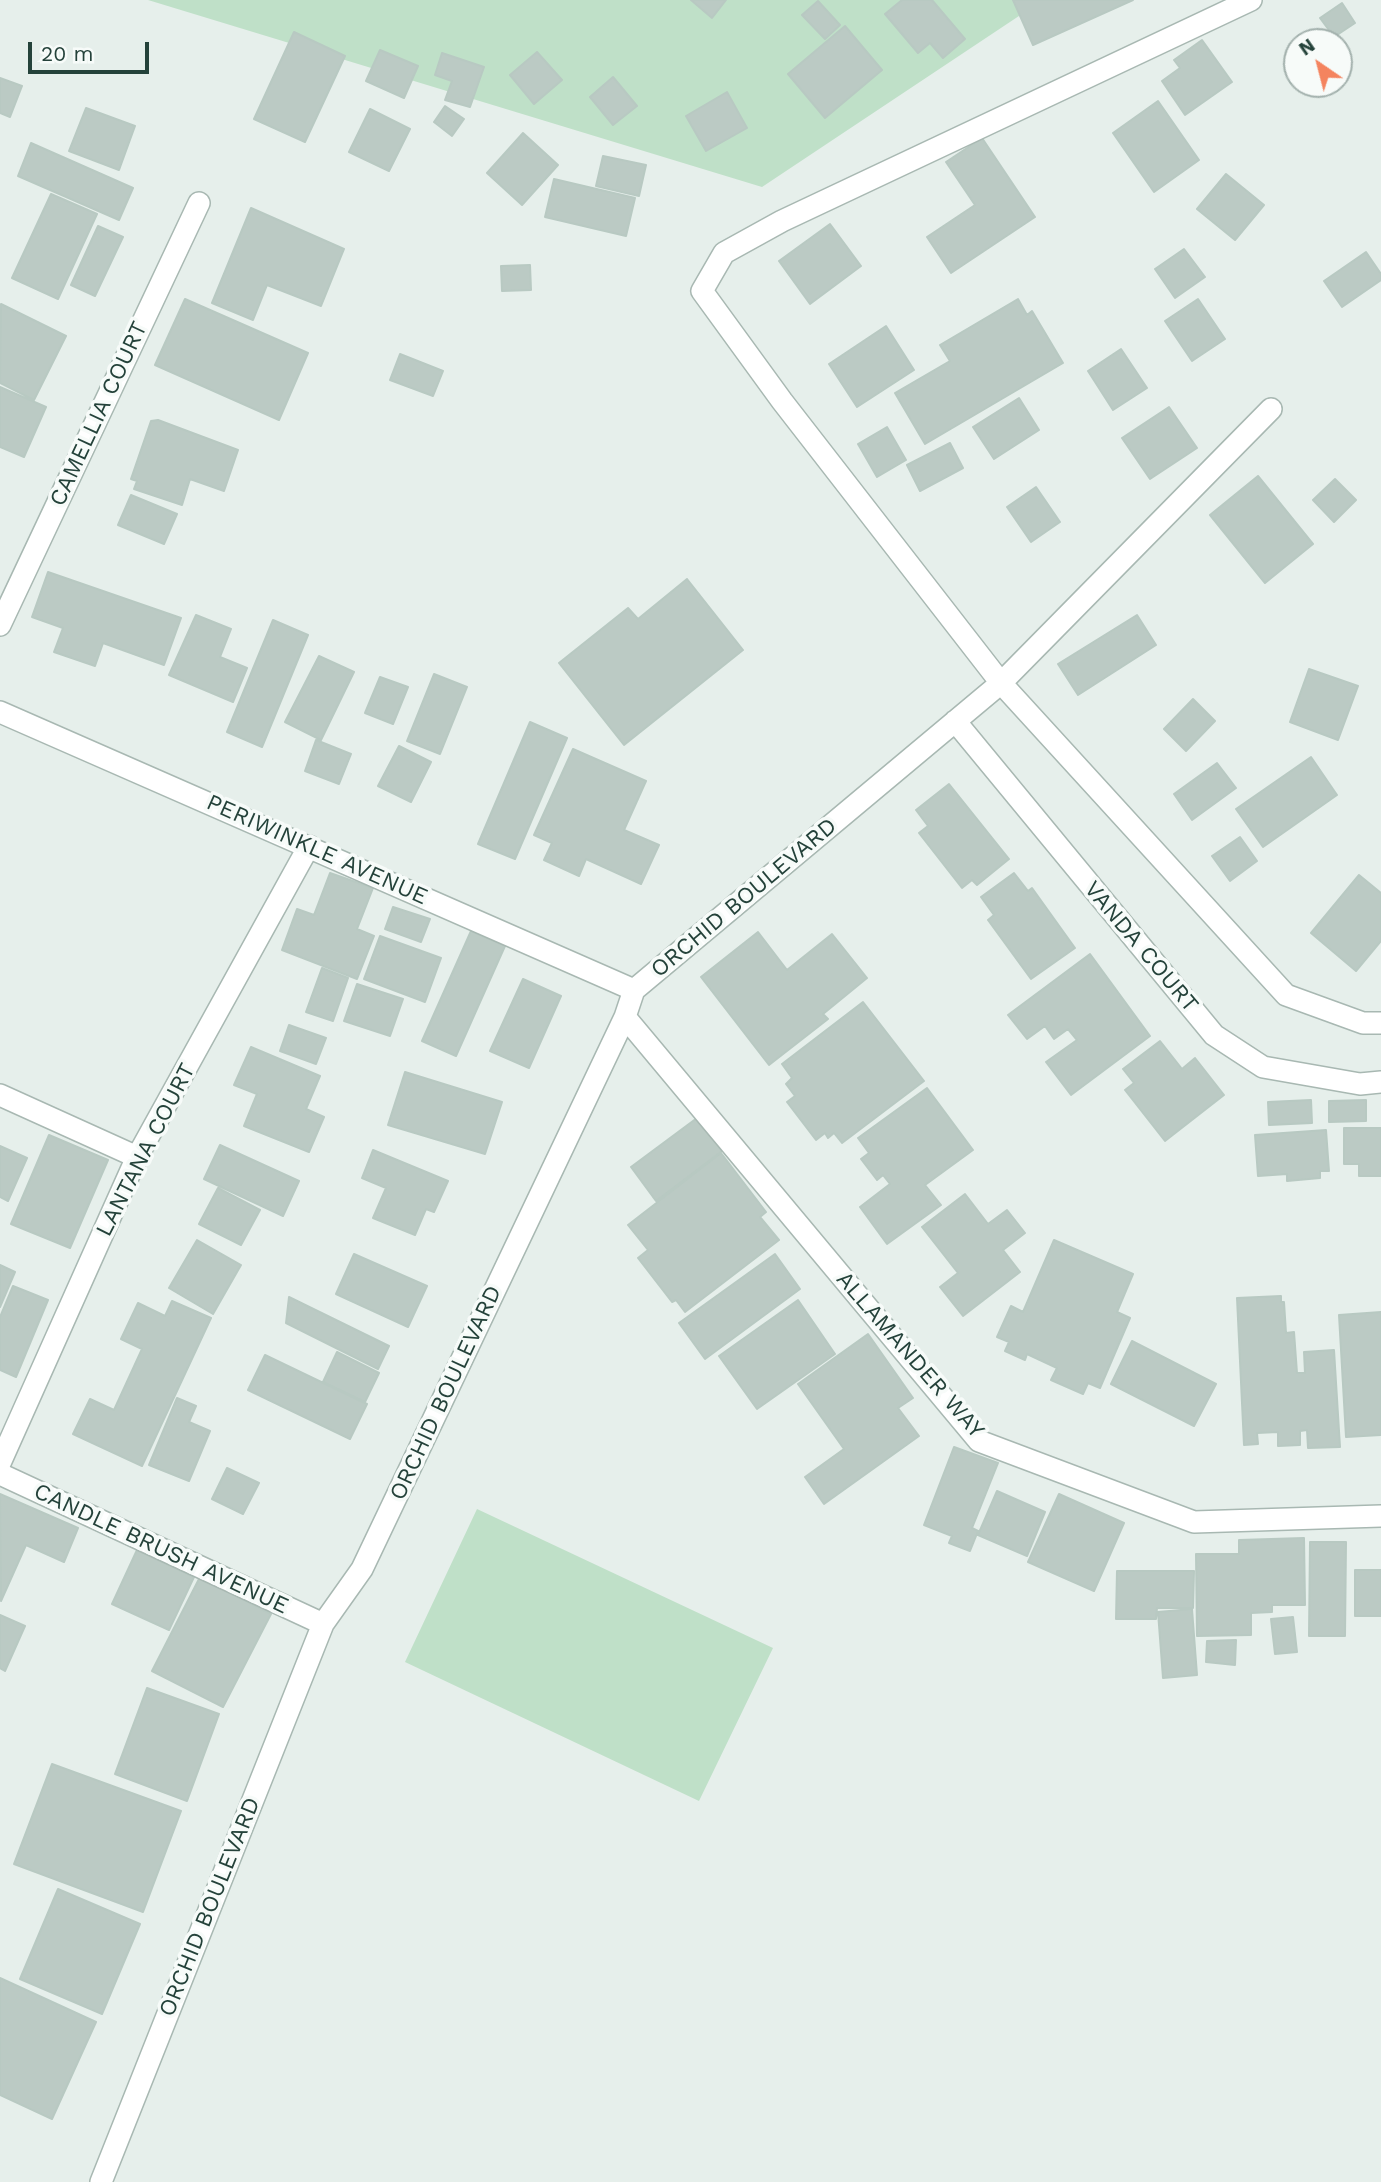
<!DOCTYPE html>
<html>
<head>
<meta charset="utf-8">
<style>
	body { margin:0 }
	#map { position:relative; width:1381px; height:2182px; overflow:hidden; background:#e6efeb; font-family:"Work Sans",sans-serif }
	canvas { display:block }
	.north { position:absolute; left:1283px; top:28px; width:70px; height:70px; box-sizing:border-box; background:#f7fbf9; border:2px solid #a3b1ad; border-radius:50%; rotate:325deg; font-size:19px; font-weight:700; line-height:28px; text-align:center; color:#24423a }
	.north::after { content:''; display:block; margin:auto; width:24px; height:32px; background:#f4845f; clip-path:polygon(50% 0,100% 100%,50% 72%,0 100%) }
	.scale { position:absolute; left:28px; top:42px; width:121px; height:32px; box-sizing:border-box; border:4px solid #24423a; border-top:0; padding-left:9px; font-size:21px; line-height:24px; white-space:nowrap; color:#24423a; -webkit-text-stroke:5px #f7fbf9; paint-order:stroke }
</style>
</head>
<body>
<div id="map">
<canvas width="1381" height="2182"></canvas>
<div class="north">N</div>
<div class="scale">20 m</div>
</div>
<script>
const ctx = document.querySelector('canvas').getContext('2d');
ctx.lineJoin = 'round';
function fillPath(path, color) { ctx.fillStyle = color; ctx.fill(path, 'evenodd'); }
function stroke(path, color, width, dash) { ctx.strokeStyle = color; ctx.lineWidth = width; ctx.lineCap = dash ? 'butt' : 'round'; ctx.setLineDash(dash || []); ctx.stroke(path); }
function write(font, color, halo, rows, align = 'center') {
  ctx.font = font + ' "Work Sans",sans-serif'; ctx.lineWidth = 7; ctx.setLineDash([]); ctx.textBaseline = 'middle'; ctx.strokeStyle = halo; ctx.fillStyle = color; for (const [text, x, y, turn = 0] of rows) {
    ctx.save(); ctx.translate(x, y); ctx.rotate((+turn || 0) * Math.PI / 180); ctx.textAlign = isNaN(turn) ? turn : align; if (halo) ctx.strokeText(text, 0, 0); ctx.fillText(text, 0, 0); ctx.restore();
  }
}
const green = new Path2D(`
	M148 0H1043L762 187Z
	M477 1509 773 1648 699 1801 405 1662Z`);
const building = new Path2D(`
	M691 0H726L712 18Z
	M902 0H932L965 39 943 58 930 43 918 53 885 14Z
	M1013 0H1133L1033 45Z
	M818 1 840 25 825 39 802 15Z
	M1342 3 1355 23 1334 37 1320 18Z
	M845 26 882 70 825 118 788 74Z
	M294 32 345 56 305 142 254 119Z
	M1202 40 1232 82 1185 115 1162 81 1180 68 1174 60Z
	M380 50 418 66 404 98 366 81Z
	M537 52 562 80 534 104 510 75Z
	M442 53 484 67 470 107 445 100 452 81 435 75Z
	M613 77 637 106 613 125 590 97Z
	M0 78 22 86 10 117 0 113Z
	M727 92 747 128 706 151 686 116Z
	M1158 101 1199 160 1154 192 1113 133Z
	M445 106 464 119 452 136 434 122Z
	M86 108 135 126 119 170 69 151Z
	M370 109 410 129 389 171 349 152Z
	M523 133 558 165 522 205 487 173Z
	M982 138 1035 217 951 273 927 237 975 205 946 162Z
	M31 143 133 188 119 220 18 176Z
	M603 156 646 165 639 196 596 186Z
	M1226 174 1264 205 1235 240 1197 209Z
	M554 179 635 198 626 236 545 217Z
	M51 194 97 214 58 299 12 278Z
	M251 208 344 249 321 306 267 285 253 320 212 303Z
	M830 224 861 266 810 304 779 261Z
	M98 226 123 237 95 296 71 285Z
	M1184 249 1205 277 1175 298 1155 269Z
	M1366 252 1381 274V280L1342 307 1324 281Z
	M530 265 531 290 502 291 501 266Z
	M185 299 308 353 279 420 155 365Z
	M1018 299 1027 315 1032 311 1063 363 925 444 895 393 950 361 940 345Z
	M1198 299 1225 339 1192 361 1165 321Z
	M1 304 66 336 34 400 0 383Z
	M886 326 914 370 857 407 829 364Z
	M1121 349 1147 388 1113 410 1088 371Z
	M400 354 443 371 433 396 390 380Z
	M0 387 46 407 24 457 0 447Z
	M1019 398 1039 430 994 459 973 427Z
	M1169 407 1197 448 1150 479 1122 438Z
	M158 420 238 450 224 491 190 479 182 505 134 489 137 481 131 479 151 421Z
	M887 427 906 460 877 477 858 444Z
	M950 443 963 468 920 491 907 465Z
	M1258 476 1313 544 1265 583 1210 515Z
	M1335 479 1356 500 1334 522 1313 500Z
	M1036 487 1060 522 1031 542 1007 507Z
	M131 495 177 514 164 544 118 525Z
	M48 572 181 618 164 665 103 643 95 666 54 652 63 628 32 617Z
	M687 579 743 650 624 745 559 663 628 608 638 619Z
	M196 615 231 629 220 657 247 668 233 702 169 675Z
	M1137 615 1156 645 1078 695 1058 664Z
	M273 620 308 635 262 747 227 732Z
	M319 656 354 672 321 740 285 722Z
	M1309 669 1358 686 1338 740 1290 722Z
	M434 674 467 687 440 754 407 741Z
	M380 677 408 687 393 724 365 713Z
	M1193 699 1215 721 1186 751 1164 729Z
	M530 722 567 738 515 859 478 844Z
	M316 740 351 754 339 784 305 771Z
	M399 746 431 762 411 802 378 786Z
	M573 749 646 781 624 830 659 845 641 884 586 859 579 876 544 860 552 843 534 835Z
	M1311 757 1337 795 1263 847 1236 809Z
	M1217 763 1236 788 1192 820 1174 794Z
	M949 784 1009 859 977 885 972 880 962 888 919 833 928 826 916 810Z
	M1240 837 1257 861 1230 881 1212 856Z
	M330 873 373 888 357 929 374 936 357 979 282 950 297 909 314 915Z
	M1014 873 1028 891 1032 888 1075 948 1031 979 988 920 994 915 981 897Z
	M1359 875 1381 893V941L1356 971 1311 933Z
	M393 907 430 919 421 942 385 929Z
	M471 931 505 946 456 1056 422 1041Z
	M758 932 787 970 832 934 867 978 823 1014 828 1019 769 1065 701 977Z
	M380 936 441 958 425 1002 364 979Z
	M1090 954 1150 1036 1071 1095 1046 1062 1077 1040 1068 1029 1054 1039 1045 1026 1027 1039 1008 1015Z
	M322 968 348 978 333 1021 306 1012Z
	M523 979 561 996 529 1068 490 1051Z
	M357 984 403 999 390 1036 344 1021Z
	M863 1002 924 1081 842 1143 834 1133 828 1138 825 1133 816 1140 787 1102 795 1096 786 1084 792 1078 782 1064Z
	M289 1025 326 1038 316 1064 280 1051Z
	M1160 1041 1182 1069 1195 1058 1224 1095 1165 1141 1125 1090 1134 1083 1123 1069Z
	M251 1047 320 1076 306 1109 324 1117 309 1152 244 1126 257 1094 234 1085Z
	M405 1072 502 1102 485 1154 388 1125Z
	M927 1088 973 1150 925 1185 941 1205 887 1244 860 1207 890 1184 883 1175 877 1180 861 1159 869 1153 858 1138Z
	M1311 1100 1312 1123 1269 1125 1268 1102Z
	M1366 1100V1121L1329 1122V1101Z
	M697 1118 722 1151 656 1201 631 1167Z
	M1344 1128H1381V1176H1359V1164H1344Z
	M1326 1130 1329 1171H1320V1178L1287 1181V1174L1258 1176 1255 1135Z
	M49 1135 108 1160 70 1248 11 1224Z
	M220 1145 299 1181 283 1216 204 1179Z
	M0 1146 27 1158 8 1201 0 1197Z
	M373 1150 448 1181 434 1212 426 1209 415 1235 373 1218 386 1188 362 1178Z
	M721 1153 766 1212 760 1217 779 1240 685 1312 676 1300 672 1302 638 1258 648 1250 628 1225Z
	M218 1188 260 1210 241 1245 199 1224Z
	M965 1194 988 1224 1007 1210 1025 1233 1003 1250 1020 1272 963 1316 940 1287 958 1273 922 1227Z
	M197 1240 241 1265 213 1314 169 1288Z
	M1054 1240 1133 1274 1117 1312 1130 1318 1100 1388 1088 1383 1083 1394 1051 1380 1057 1368 1027 1354 1025 1360 1005 1351 1009 1342 997 1337 1011 1306 1023 1312Z
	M354 1254 427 1286 408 1327 336 1294Z
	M775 1254 800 1289 705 1359 679 1323Z
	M0 1265 15 1272 0 1307Z
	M13 1286 48 1300 16 1377 0 1370V1317Z
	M1281 1296V1302H1284L1286 1333 1294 1332 1297 1373H1305L1304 1352 1334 1350 1340 1447 1308 1448 1307 1430 1300 1431V1445L1278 1446V1432L1257 1433 1258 1444 1244 1445 1237 1298Z
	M289 1297 389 1346 378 1369 286 1323Z
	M798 1300 835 1354 757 1409 719 1356Z
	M172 1301 211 1318 142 1466 73 1434 90 1399 114 1410 142 1349 121 1339 138 1303 165 1316Z
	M1381 1312V1435L1346 1437 1339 1315Z
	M868 1334 913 1398 898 1408 919 1436 824 1504 805 1477 844 1449 798 1384Z
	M1132 1341 1216 1384 1194 1426 1111 1384Z
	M337 1352 379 1373 365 1402 323 1382Z
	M265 1355 367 1404 350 1439 248 1390Z
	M177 1398 196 1406 189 1422 210 1431 189 1481 149 1465Z
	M954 1447 998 1463 972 1528 978 1531 970 1551 949 1543 952 1536 924 1525Z
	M227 1468 259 1483 243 1514 212 1499Z
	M997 1491 1045 1512 1027 1556 978 1535Z
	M0 1494 78 1528 64 1562 26 1545 1 1601Z
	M1059 1494 1124 1523 1094 1591 1028 1562Z
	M1304 1538 1305 1605H1272V1612L1251 1613V1635L1197 1636 1196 1554H1239V1540Z
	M1310 1542H1346L1345 1636H1309Z
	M137 1550 194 1577 169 1630 112 1604Z
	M1355 1570H1381V1616H1355Z
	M1117 1571H1194L1193 1608H1157L1156 1619H1116Z
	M200 1577 271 1614 223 1707 152 1671Z
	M1192 1609 1197 1675 1163 1678 1158 1612Z
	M0 1615 25 1626 5 1671 0 1668Z
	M1293 1617 1297 1652 1275 1654 1271 1619Z
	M1236 1640 1235 1665 1206 1662 1207 1641Z
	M147 1688 219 1714 187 1801 115 1774Z
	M52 1764 181 1811 143 1912 14 1864Z
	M58 1889 140 1924 102 2014 20 1979Z
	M0 1978 96 2022 52 2119 0 2095Z`);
const minor = new Path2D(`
	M1251 0 782 221 724 253 702 291 782 401 1001 683 1286 995 1363 1023H1381
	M0 625 199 203
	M0 712 634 990
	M955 721 1214 1035 1263 1067 1360 1084 1381 1082
	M625 1017 979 1441 1194 1522 1381 1516
	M0 1095 137 1157
	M0 1463 137 1157 309 846
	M0 1474 323 1624
	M101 2182 323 1624 362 1569 625 1017 634 990 1001 683 1271 409`);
const streetNames = [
	["CAMELLIA COURT",99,414,-65],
	["PERIWINKLE AVENUE",317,850,24],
	["ORCHID BOULEVARD",744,898,-40],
	["VANDA COURT",1141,947,50],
	["LANTANA COURT",146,1150,-63],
	["ALLAMANDER WAY",910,1355,49],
	["ORCHID BOULEVARD",446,1393,-65],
	["CANDLE BRUSH AVENUE",161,1549,25],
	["ORCHID BOULEVARD",210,1907,-68]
];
fillPath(green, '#bfe0c8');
fillPath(building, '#bbcac4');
stroke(building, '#b8c9c2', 2);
stroke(minor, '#a8b8b2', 24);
stroke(minor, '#fff', 21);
write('23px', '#24423a', '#f7fbf9', streetNames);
</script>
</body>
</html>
